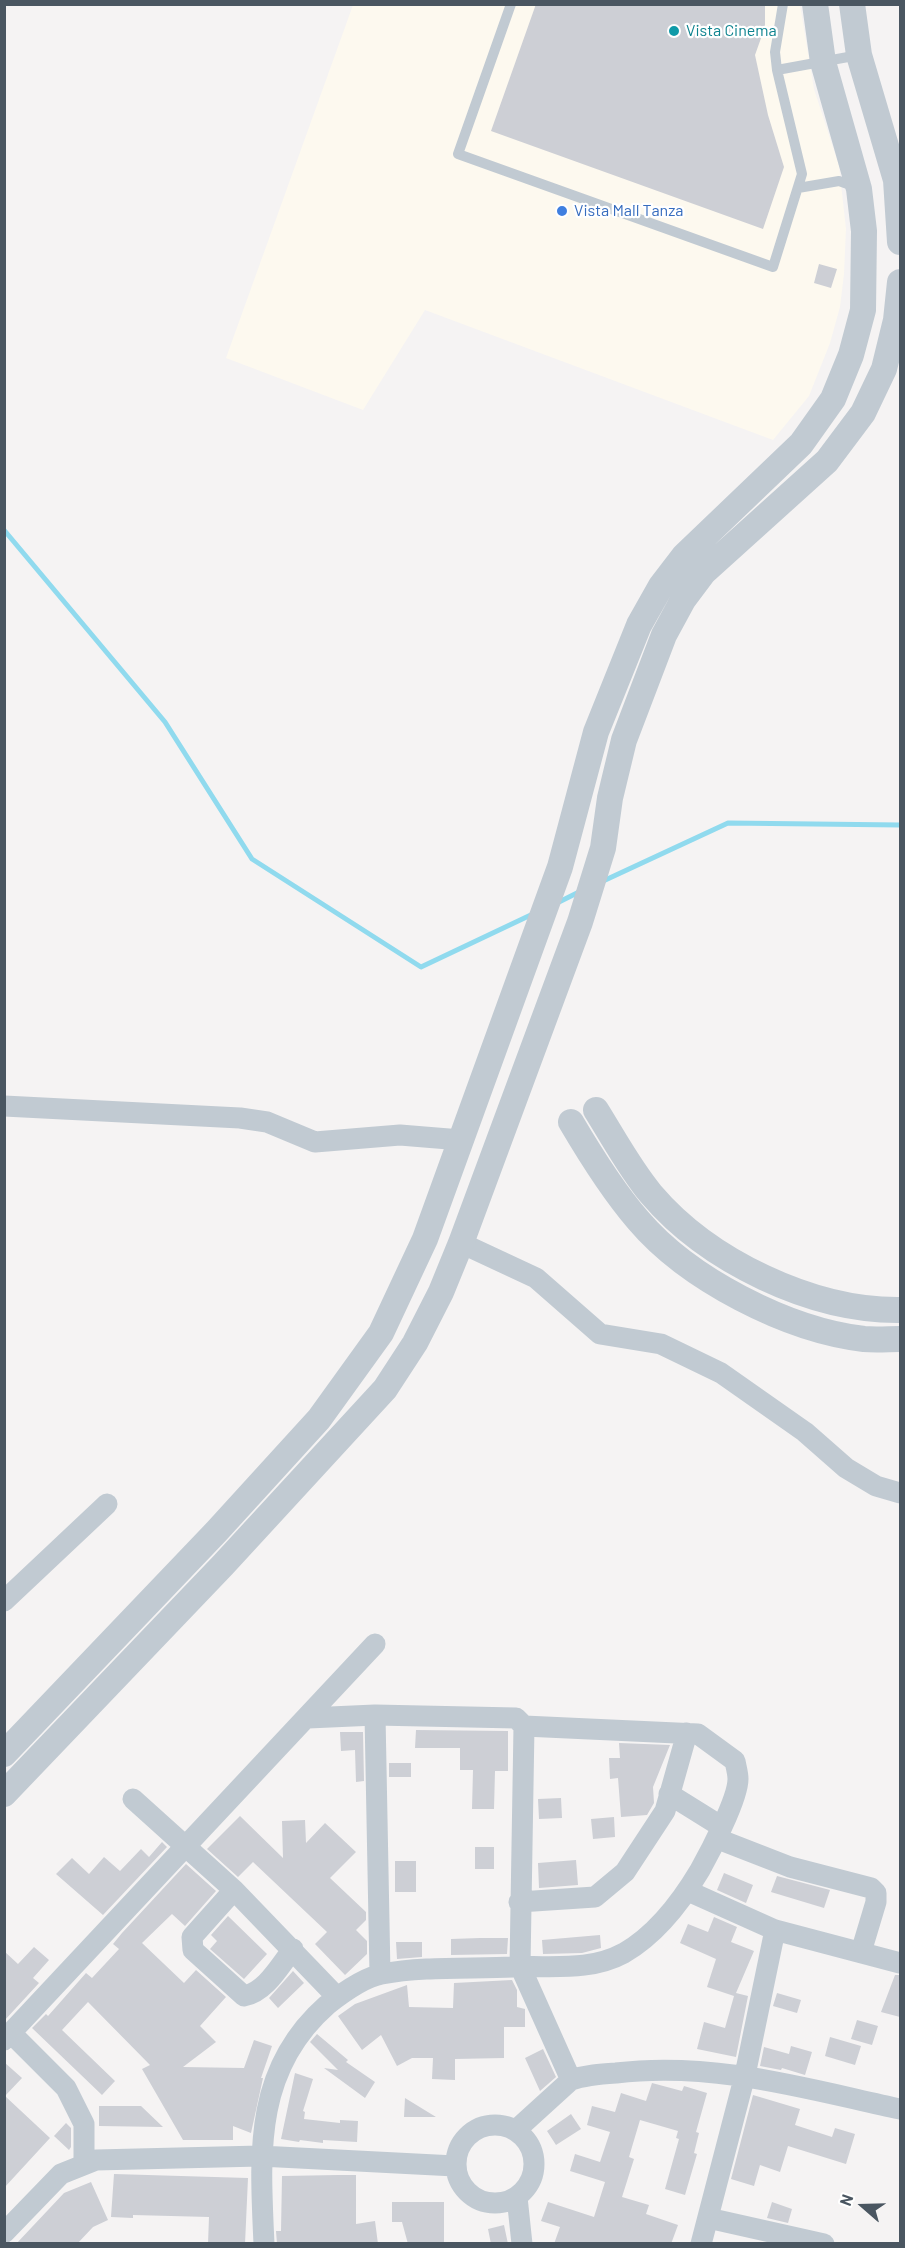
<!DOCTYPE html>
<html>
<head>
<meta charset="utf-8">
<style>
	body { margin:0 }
	#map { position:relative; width:905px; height:2248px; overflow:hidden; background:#f5f3f3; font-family:Barlow,sans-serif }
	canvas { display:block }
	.frame { position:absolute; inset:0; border:6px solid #4a5661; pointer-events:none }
	.north { position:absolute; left:833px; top:2176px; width:60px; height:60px; -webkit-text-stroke:4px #fff; paint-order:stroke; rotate:290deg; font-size:16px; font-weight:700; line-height:24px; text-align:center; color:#4a5661 }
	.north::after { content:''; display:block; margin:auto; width:21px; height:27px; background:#4a5661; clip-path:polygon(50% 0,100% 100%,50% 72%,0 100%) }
</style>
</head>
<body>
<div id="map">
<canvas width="905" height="2248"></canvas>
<div class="frame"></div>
<div class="north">N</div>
</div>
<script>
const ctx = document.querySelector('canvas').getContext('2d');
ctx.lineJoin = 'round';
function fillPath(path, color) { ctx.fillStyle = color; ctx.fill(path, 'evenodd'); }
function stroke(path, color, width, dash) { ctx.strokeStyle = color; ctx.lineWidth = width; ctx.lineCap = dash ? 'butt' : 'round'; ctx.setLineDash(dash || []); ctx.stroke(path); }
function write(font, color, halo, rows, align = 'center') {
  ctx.font = font + ' Barlow,sans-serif'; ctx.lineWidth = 4.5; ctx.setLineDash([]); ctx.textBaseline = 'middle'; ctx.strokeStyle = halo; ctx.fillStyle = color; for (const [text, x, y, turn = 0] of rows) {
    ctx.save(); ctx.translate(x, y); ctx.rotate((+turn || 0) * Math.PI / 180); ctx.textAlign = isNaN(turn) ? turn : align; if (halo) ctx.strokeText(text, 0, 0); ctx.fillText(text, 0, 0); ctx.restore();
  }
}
const commercial = new Path2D(`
	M353 5H800L814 89 839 166 846 229 844 274 840 307 830 343 809 396 773 440 425 310 363 410 226 358Z`);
const stream = new Path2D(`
	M4 530 165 722 252 859 421 967 535 913
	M601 882 728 823 900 825
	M557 903 581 891`);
const building = new Path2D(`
	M536 4H765V27L755 55 768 115 784 167 763 229 491 131Z
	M819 264 837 269 831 288 814 283Z
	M416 1730 508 1731V1771H495L494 1809H472L473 1770H460V1748H415Z
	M340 1732H363L364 1781 356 1782 355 1750 341 1751Z
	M619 1743 670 1745 653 1787 654 1803 647 1815 621 1817 618 1778 610 1779 609 1758H620Z
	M389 1763H411V1777H389Z
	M561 1798 562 1818 539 1819 538 1799Z
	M240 1816 283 1858 282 1821 305 1820 306 1843 325 1823 356 1852 330 1878 366 1912V1920L356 1930 367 1941V1954L345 1975 315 1944 327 1932 253 1862 238 1877 207 1849Z
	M614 1817 615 1837 593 1839 591 1819Z
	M162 1842 167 1847 103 1915 56 1874 72 1858 89 1874 104 1857 120 1871 141 1849 149 1857Z
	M475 1847H494V1869H475Z
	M576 1860 578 1885 539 1888 538 1863Z
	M395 1861H416V1892H395Z
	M186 1864 216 1891 185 1926 172 1914 142 1943 184 1983 196 1970 226 1997 200 2026 216 2042 183 2067 244 2068 254 2040 272 2046 261 2078H263L251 2133 233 2126V2140H183L142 2069 150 2065 88 2002 62 2030 115 2081 102 2095 32 2028 46 2014 48 2016 86 1973 92 1978 119 1949 113 1944 122 1933Z
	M724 1873 753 1885 746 1903 717 1890Z
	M777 1876 830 1890 824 1908 771 1892Z
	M228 1916 267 1954 244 1979 210 1949 217 1941 211 1935Z
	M714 1917 737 1927 731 1942 754 1951 736 1993 748 1996 736 2057 697 2049 704 2022 725 2028 734 1996 707 1987 716 1959 680 1943 688 1924 708 1932Z
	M600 1935 601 1948 582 1953 543 1954 542 1940Z
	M480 1938H508L507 1954 451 1955V1939Z
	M396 1942H422V1957L397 1959Z
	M34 1947 49 1960 33 1978 39 1983 4 2021V1951L18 1964Z
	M293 1971 304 1983 278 2008 269 1998Z
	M895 1975H900V2017L881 2012Z
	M512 1980 517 1990V2007L525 2009V2027H504V2058L455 2059V2080L432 2079 433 2058H412L397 2066 381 2035 362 2050 338 2016 355 2004 407 1985 409 2007 453 2008 454 1983Z
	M777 1993 801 2000 797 2013 773 2006Z
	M857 2020 878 2026 872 2045 851 2039Z
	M317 2034 348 2060 346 2062 375 2082 365 2098 324 2068 338 2070 310 2042Z
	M830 2037 861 2046 855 2065 825 2056Z
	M791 2046 812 2052 805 2075 782 2068 781 2070 760 2066 764 2047 789 2054Z
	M543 2049 556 2077 540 2091 525 2058Z
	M4 2062 22 2078 5 2096 50 2138 4 2188Z
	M295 2073 313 2079 303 2111 305 2112 304 2119 340 2123V2120L358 2121 357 2142 323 2140V2143L300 2140 299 2142 281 2139Z
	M652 2083 682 2091 684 2086 707 2093 696 2132 699 2133 694 2153 697 2154 685 2195 665 2189 679 2139 676 2138 678 2131 640 2120 629 2157 634 2159 622 2197 649 2205 646 2214 678 2225 671 2244H554L560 2227 541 2221 548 2202 594 2217 605 2182 570 2171 575 2154 600 2162 610 2132 587 2125 592 2106 615 2112 621 2093 646 2101Z
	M753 2095 800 2109 795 2125 832 2137 835 2128 855 2134 846 2164 788 2146 780 2172 760 2165 754 2186 731 2179Z
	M405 2098 436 2117H404Z
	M99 2106H141L163 2127 99 2126Z
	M571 2114 581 2129 556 2145 547 2131Z
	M66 2123 71 2128V2147L69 2150 54 2136Z
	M114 2174 248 2178 245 2244H208L209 2217 133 2215V2218L111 2217Z
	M338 2175H356V2224L375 2221 378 2244H277L276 2231H281L282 2176Z
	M91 2182 108 2220 93 2227 77 2244H16L64 2193Z
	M392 2202H444V2244H408L402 2222H392Z
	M772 2202 792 2209 788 2223 767 2218Z
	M504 2225 508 2244H491L488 2229Z`);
const service = new Path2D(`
	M511 4 458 154 773 267 802 174 777 70 775 52 783 4
	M777 70 859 55
	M798 188 839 181 856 187`);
const minor = new Path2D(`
	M4 1106 240 1118 267 1122 315 1142 400 1135 461 1140
	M461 1243 536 1278 600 1334 661 1344 721 1373 805 1432 846 1468 876 1486 900 1493
	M4 1601 107 1504
	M375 1715 380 1974
	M308 1718 375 1715 516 1718 524 1726 520 1966 571 2080
	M669 1794 722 1827
	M133 1799 234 1890 337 1997
	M718 1839 790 1867 871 1888 876 1893V1902L861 1952
	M234 1890 192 1937 193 1950 244 1996C266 1992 280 1965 293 1949
	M688 1891 775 1930 900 1963
	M519 1902 595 1897 625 1872 665 1811 687 1733
	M11 2033 66 2088 84 2124V2163
	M4 2040 375 1644
	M456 2164a39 39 0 1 1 78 0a39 39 0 1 1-78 0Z
	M516 2130 571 2080C586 2075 601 2074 616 2073 713 2061 807 2089 900 2109
	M517 2197 522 2244
	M708 2218 824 2244
	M4 2233 61 2174 96 2160 260 2156 455 2166
	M264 2244C260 2154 253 2070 327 2005 341 1994 365 1977 382 1974 423 1966 472 1969 513 1967 551 1965 589 1972 624 1953 657 1934 681 1902 700 1870 710 1852 738 1799 738 1779 738 1773 736 1767 735 1761L698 1734 524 1726
	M701 2244 745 2075 775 1930`);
const tertiary = new Path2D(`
	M852 4 859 55 896 180 900 242
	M596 1110C613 1137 630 1169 651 1194 708 1261 812 1311 900 1310
	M571 1122C591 1156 612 1190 638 1220 688 1279 787 1330 864 1339 876 1340 889 1339 900 1339
	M4 1754 216 1532 319 1419 381 1333 425 1239 560 867 596 732 639 625 661 586 684 556 801 444 833 399 851 355 863 310 864 231 859 189 823 62 815 4
	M4 1794 223 1565 385 1389 415 1343 441 1292 461 1243 580 922 603 848 610 798 624 740 664 635 683 600 704 572 827 461 863 413 884 369 896 320 900 282`);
const markers = [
	[674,31,6,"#0f9aa8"],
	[562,211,6,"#3f7fe0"]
];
const cultureNames = [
	["Vista Cinema",686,31]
];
const shopNames = [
	["Vista Mall Tanza",574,211]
];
fillPath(commercial, '#fdf9ef');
stroke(stream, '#90daee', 5);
fillPath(building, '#cdcfd5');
stroke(service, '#c1cad2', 10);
stroke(minor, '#c1cad2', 21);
stroke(tertiary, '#c1cad2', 26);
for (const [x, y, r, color] of markers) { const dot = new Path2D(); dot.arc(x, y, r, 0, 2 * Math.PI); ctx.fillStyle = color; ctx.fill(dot); stroke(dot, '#fff', 2); }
write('16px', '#0d838f', '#fff', cultureNames, 'left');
write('16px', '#366cbe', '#fff', shopNames, 'left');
</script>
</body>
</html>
